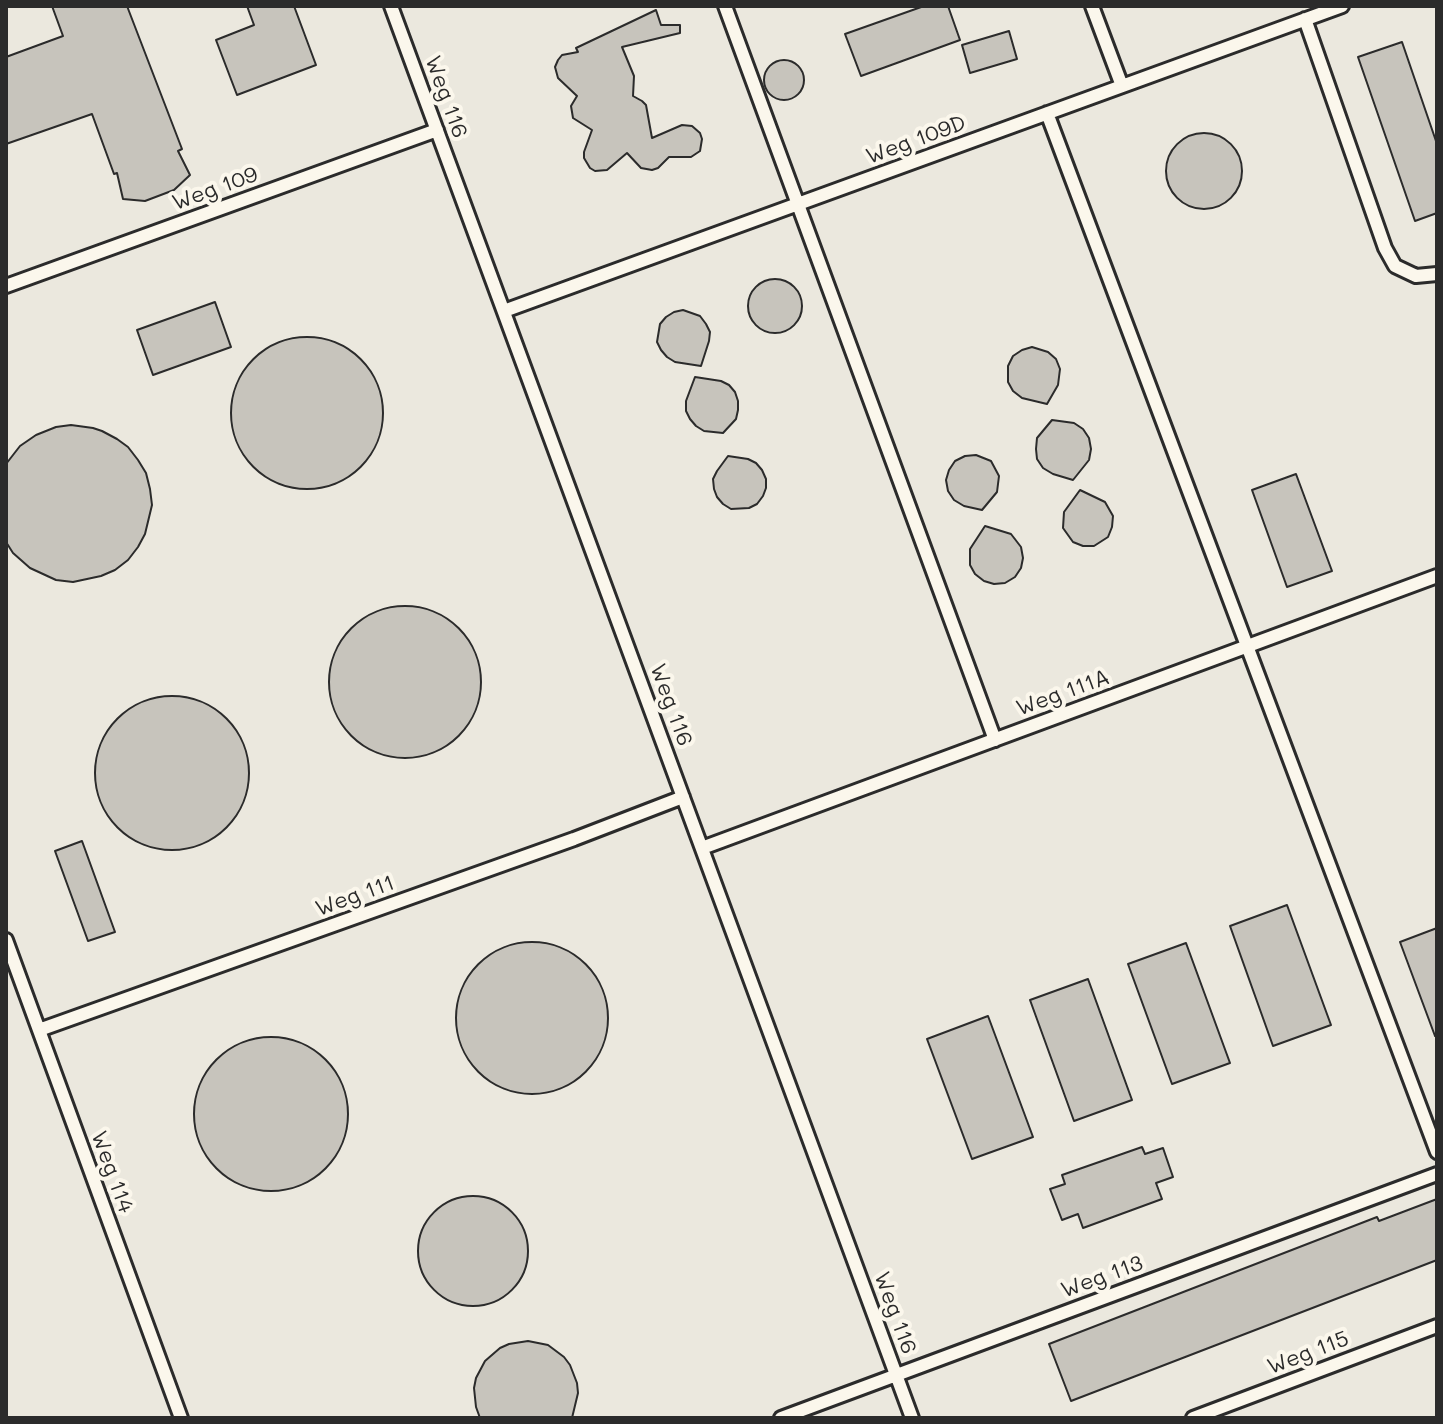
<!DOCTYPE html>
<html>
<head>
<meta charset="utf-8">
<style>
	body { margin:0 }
	#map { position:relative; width:1443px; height:1424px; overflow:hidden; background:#fbf7ec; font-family:Mali,sans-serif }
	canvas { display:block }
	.frame { position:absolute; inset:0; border:8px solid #2b2b2b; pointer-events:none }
</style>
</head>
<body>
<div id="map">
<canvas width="1443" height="1424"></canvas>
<div class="frame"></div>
</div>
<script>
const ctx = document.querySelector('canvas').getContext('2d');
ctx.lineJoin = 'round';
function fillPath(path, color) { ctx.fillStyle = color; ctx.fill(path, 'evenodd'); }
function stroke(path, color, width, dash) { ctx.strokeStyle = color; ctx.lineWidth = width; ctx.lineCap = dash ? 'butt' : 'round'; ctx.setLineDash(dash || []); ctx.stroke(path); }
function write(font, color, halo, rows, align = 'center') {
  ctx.font = font + ' Mali,sans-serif'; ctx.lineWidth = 8; ctx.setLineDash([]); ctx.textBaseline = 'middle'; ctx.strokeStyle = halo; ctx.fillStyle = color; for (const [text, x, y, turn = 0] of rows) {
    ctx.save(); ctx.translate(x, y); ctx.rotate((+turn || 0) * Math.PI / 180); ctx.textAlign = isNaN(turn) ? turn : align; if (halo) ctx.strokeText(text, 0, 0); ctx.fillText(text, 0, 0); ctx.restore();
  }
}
const built = new Path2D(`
	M6 6H1437V1418H6Z`);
const building = new Path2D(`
	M52 6H127L182 149 178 151 190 175 174 190 145 201 123 199 117 173 114 174 92 114 6 144V57L63 36Z
	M247 6H294L316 65 237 95 216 40 254 25Z
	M924 6H948L960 40 861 76 845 34Z
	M656 10 661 25H680V33L622 47 634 76 633 96 642 101 646 105 652 138 682 125 692 126 700 133 702 139 700 151 691 157H669L658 168 652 170 641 168 627 153 607 170 595 171 590 168 584 158V152L592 130 573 118 571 106 577 96 558 78 555 67 558 60 562 55 578 52 576 48Z
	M1009 31 1017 59 970 73 962 45Z
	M1402 42 1437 144V213L1415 221 1358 57Z
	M764 80a20 20 0 1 1 40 0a20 20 0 1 1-40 0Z
	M1166 171a38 38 0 1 1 76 0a38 38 0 1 1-76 0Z
	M748 306a27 27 0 1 1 54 0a27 27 0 1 1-54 0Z
	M215 302 231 347 153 375 137 330Z
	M683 310 700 316 706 324 710 332 709 341 701 366 675 362 667 357 661 350 657 342 660 324 666 317 674 312Z
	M231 413a76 76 0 1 1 152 0a76 76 0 1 1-152 0Z
	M1032 347 1048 352 1056 359 1060 369 1058 385 1047 404 1022 398 1013 391 1008 382V366L1013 356 1022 350Z
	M695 377 721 381 729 385 735 392 738 401V410L736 419 723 433 704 431 696 426 690 419 686 411V401Z
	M1052 420 1074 423 1083 429 1089 438 1091 449 1089 460 1073 480 1053 474 1043 468 1037 459 1036 449 1037 438Z
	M71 425 93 428 102 431 117 439 128 447 138 460 146 473 150 489 152 505 145 534 138 547 128 560 115 570 101 576 73 582 56 580 30 568 13 553 6 542V464L20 446 36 435 56 427Z
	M976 455 991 461 999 476 997 492 982 510 964 506 954 500 948 491 946 480 949 470 955 461 965 456Z
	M728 456 748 459 756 463 762 470 766 479V488L763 496 757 504 749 508 731 509 723 504 717 497 714 489 713 479 717 471Z
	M1296 474 1332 571 1287 587 1252 490Z
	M1080 490 1105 502 1113 516 1112 527 1108 537 1094 546H1083L1073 542 1063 528 1064 512Z
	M985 526 1011 534 1021 547 1023 558 1021 568 1015 577 1005 583 994 584 984 581 975 574 970 565V549Z
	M329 682a76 76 0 1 1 152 0a76 76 0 1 1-152 0Z
	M95 773a77 77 0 1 1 154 0a77 77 0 1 1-154 0Z
	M82 841 115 932 88 941 55 851Z
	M1287 905 1331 1025 1273 1046 1230 926Z
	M1437 928V1035L1435 1036 1400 942Z
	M456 1018a76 76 0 1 1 152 0a76 76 0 1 1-152 0Z
	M1186 943 1230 1063 1172 1084 1128 964Z
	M1088 979 1132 1100 1074 1121 1030 1000Z
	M988 1016 1033 1137 972 1159 927 1039Z
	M194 1114a77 77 0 1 1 154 0a77 77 0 1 1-154 0Z
	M1142 1147 1145 1154 1163 1148 1173 1177 1156 1183 1162 1199 1083 1228 1078 1214 1062 1220 1050 1189 1065 1184 1062 1175Z
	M418 1251a55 55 0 1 1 110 0a55 55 0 1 1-110 0Z
	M1437 1199V1260L1071 1401 1049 1344 1377 1217 1379 1221Z
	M528 1341 548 1345 564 1357 570 1365 577 1383 578 1393 572 1418H480L476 1407 474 1388 476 1378 485 1361 500 1348 509 1344Z`);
const lane = new Path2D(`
	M391 6 912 1418
	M725 6 995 740
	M1092 6 1122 86
	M1305 19 1385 248 1395 266 1416 276 1437 274
	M1047 113 1437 1152
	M6 286 437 130
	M504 311 1342 6
	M702 848 1437 576
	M6 940 181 1418
	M39 1030 574 839 683 797
	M781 1418 1437 1174
	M1193 1418 1437 1326`);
const streetNames = [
	["Weg 116",446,97,70],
	["Weg 109D",916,140,-20],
	["Weg 109",215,189,-20],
	["Weg 111A",1063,693,-20],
	["Weg 116",671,705,70],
	["Weg 111",355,896,-20],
	["Weg 114",112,1172,70],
	["Weg 113",1102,1277,-20],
	["Weg 116",895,1313,70],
	["Weg 115",1308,1353,-21]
];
fillPath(built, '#ebe8de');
fillPath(building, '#c7c4bc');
stroke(building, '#2b2b2b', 2);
stroke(lane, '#2b2b2b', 18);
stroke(lane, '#fbf7ec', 12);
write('22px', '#2b2b2b', '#fbf7ec', streetNames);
</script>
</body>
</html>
